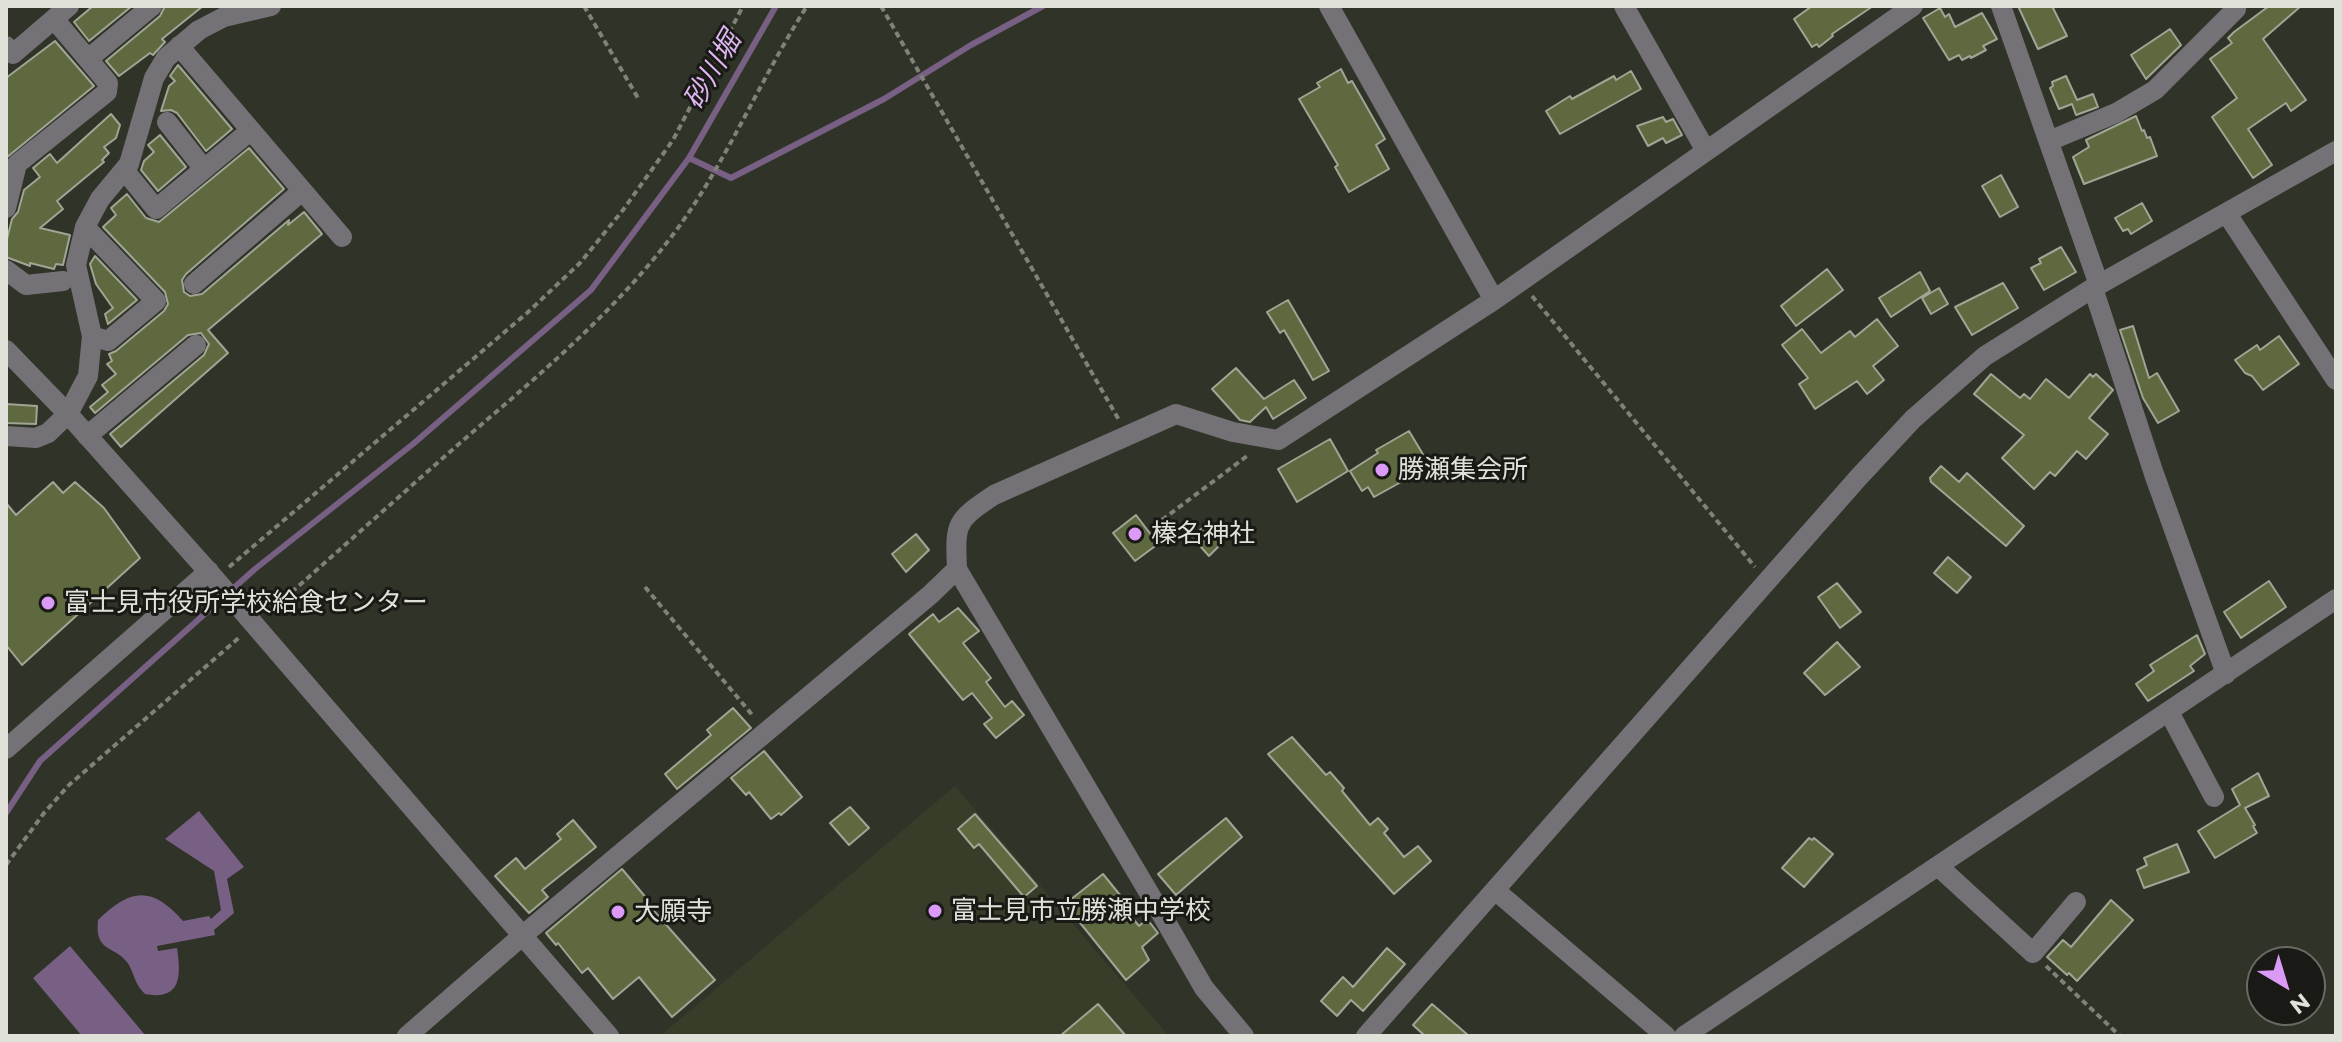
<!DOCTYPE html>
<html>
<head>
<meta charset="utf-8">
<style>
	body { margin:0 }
	#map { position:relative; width:2342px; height:1042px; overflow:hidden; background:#303327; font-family:Montserrat,sans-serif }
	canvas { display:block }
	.frame { position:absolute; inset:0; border:8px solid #e0e2da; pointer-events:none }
	.north { position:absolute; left:2246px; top:946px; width:80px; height:80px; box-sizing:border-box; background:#191a15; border:2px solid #696a64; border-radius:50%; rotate:142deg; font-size:22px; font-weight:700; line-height:32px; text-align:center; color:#e0e2da }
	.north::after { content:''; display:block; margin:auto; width:28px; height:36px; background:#da9af6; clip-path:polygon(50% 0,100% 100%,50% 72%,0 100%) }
</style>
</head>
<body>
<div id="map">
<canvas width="2342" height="1042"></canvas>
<div class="frame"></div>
<div class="north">N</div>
</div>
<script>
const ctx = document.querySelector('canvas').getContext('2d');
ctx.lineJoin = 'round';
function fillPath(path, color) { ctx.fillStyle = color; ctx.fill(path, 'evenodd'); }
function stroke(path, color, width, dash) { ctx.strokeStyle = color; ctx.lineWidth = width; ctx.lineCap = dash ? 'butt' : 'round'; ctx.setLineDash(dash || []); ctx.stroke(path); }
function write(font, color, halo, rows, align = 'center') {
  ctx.font = font + ' Montserrat,"Noto Sans JP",sans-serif'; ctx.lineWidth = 6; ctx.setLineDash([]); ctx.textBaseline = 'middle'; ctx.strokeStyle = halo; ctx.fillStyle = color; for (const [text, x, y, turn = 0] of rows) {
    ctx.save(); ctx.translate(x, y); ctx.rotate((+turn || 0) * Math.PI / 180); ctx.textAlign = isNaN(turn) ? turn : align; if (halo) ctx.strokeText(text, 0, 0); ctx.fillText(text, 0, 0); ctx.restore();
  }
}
const built = new Path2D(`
	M955 786 1169 1036H660Z`);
const water = new Path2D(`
	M199 811 244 867 227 879 234 913 214 930 215 935 157 946 158 951 177 948C181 975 182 1001 145 994 135 985 135 976 129 965 117 945 94 954 98 920 131 888 152 886 183 921L209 916 211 919 221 910 214 871 165 839Z
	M70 946 146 1036H82L33 978Z`);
const stream = new Path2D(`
	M689 158 731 178 884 99 971 45 1043 6
	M6 813 40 761 255 569 413 444 591 290 689 158 776 6`);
const building = new Path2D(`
	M93 6H132L89 41 74 22Z
	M165 6H203L162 39 165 42 153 55 150 53 119 76 106 61 160 16Z
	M1812 6H1873L1832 34 1833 36 1819 47 1817 44 1812 47 1794 19Z
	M2018 6H2052L2067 36 2038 49Z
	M2269 6H2301L2263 39 2306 100 2291 111 2286 103 2248 129 2272 165 2253 178 2212 117 2237 98 2210 59 2232 43 2228 38 2234 32Z
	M1940 8 1945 17 1949 14 1955 27 1982 13 1997 39 1983 46 1986 50 1971 58 1970 56 1962 60 1959 55 1949 60 1923 18Z
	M2170 29 2181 45 2146 79 2131 55Z
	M55 41 94 86 6 158V78Z
	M178 65 232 129 206 151 177 113 171 110 161 111 169 86 175 81 170 76Z
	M1341 69 1348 83 1352 81 1385 139 1376 145 1389 169 1349 192 1335 167 1338 165 1299 99 1320 87 1317 83Z
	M1631 71 1641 89 1560 134 1546 111 1570 96 1572 99 1614 76 1616 80Z
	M2066 76 2077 100 2093 94 2098 107 2076 115 2072 104 2059 109 2050 88 2053 86 2052 82Z
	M111 114 120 125 116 138 104 147 109 153 102 160 104 162 57 201 63 209 40 228 70 235 63 265 56 264 54 269 30 263V266L6 257V243L12 219 18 212 24 190 40 177 33 168 50 154 57 163Z
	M2136 116 2142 131 2144 130 2147 138 2150 137 2157 156 2084 184 2073 157 2089 147 2086 140Z
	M1663 117 1666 122 1673 119 1682 135 1666 143 1663 138 1648 146 1637 126Z
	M160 135 186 167 158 191 141 170 144 161 154 152 148 145Z
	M249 148 284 189 186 274 182 280 184 292 190 296 202 294 289 220 288 225 304 212 322 234 208 330 228 353 121 447 110 434 204 355 209 344 201 333 188 335 95 413 90 407 108 392 102 385 116 374 107 364 112 361 109 354 116 351 164 311 168 304 165 292 103 227 116 215 111 208 127 194 146 218 159 222Z
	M2001 175 2018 207 2000 217 1982 186Z
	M2142 203 2152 221 2131 234 2128 229 2123 231 2115 218Z
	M2061 247 2076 272 2044 290 2031 268 2041 263 2039 259Z
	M95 256 137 300 108 324 105 314 113 308 96 284 90 264Z
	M1827 269 1843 290 1796 326 1781 306Z
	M1920 272 1930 291 1891 317 1879 298Z
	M2003 283 2018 308 1972 335 1955 307Z
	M1939 288 1948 304 1931 314 1922 298Z
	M1288 300 1329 371 1313 380 1284 330 1280 333 1267 312Z
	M1877 319 1898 346 1873 366 1884 380 1867 394 1857 381 1815 409 1799 384 1808 378 1782 345 1802 329 1821 353 1850 331 1855 337Z
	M2133 326 2149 378 2157 373 2179 411 2158 423 2143 398 2120 330Z
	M2279 336 2299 364 2263 390 2252 376 2245 373 2235 360 2257 345 2260 350Z
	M1236 368 1264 399 1294 380 1306 398 1273 419 1266 407 1250 422 1240 420 1212 389Z
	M1991 374 2020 398 2024 394 2030 399 2046 379 2069 398 2090 374 2093 377 2096 374 2113 390 2089 418 2108 434 2086 459 2077 451 2055 476 2050 472 2034 489 2002 458 2024 435 1974 394Z
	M6 404 37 406 36 424 6 423Z
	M1409 431 1430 466 1374 497 1368 487 1362 491 1350 471 1378 453 1376 450Z
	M1330 439 1348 471 1297 502 1278 469Z
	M1941 466 1959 482 1967 473 2024 526 2006 546 1931 482 1930 478Z
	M53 482 63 493 75 482 104 508 140 558 22 665 6 645V503L16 515Z
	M1136 515 1158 544 1135 561 1113 533Z
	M1207 524 1223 542 1209 556 1192 537Z
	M916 534 929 550 906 572 892 554Z
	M1948 557 1971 577 1957 593 1934 573Z
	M2269 581 2286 607 2241 638 2224 612Z
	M1837 583 1861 612 1840 628 1818 597Z
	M958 608 979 631 963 643 991 678 986 682 1005 707 1012 701 1024 715 996 738 984 724 992 718 972 693 963 700 909 634 933 614 939 622Z
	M2197 635 2205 654 2190 666 2194 671 2148 701 2136 684 2154 671 2150 665Z
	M1837 642 1860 667 1825 695 1804 673Z
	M733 708 751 728 677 789 665 774 711 735 707 730Z
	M1292 737 1326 775 1330 772 1344 788 1342 791 1370 825 1378 818 1388 829 1384 833 1404 857 1418 846 1431 861 1394 894 1268 754Z
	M764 751 802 797 781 815 779 813 771 819 749 792 746 795 731 778Z
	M2258 773 2269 796 2245 808 2255 825 2253 826 2257 833 2215 858 2198 831 2240 805 2232 789Z
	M850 807 869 828 849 845 830 823Z
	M975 814 1037 886 1024 897 979 844 974 848 958 829Z
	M1226 818 1242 837 1176 895 1158 874Z
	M573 820 596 847 542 890 548 897 529 913 495 876 516 858 525 869 561 839 557 834Z
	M1809 838 1812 840 1814 838 1833 854 1804 887 1782 868Z
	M2177 844 2189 872 2144 888 2137 870 2147 865 2144 858Z
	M622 869 648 900 646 902 715 980 672 1017 639 977 613 999 588 968 582 973 558 943 556 945 546 933Z
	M1103 874 1120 895 1116 898 1139 926 1147 919 1158 933 1142 947 1149 960 1126 980 1065 904Z
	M2111 900 2133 920 2077 981 2069 973 2067 975 2047 957 2063 940 2071 947Z
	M1387 948 1405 964 1363 1011 1351 1000 1337 1016 1321 1001 1343 977 1353 987Z
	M1098 1004 1126 1036H1060Z
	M1432 1004 1469 1036H1425L1413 1025Z`);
const path = new Path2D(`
	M584 6 638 98
	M881 6 1119 420
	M1532 296 1755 567
	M1154 526 1247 456
	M229 567 527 313 580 263 623 210 673 140 743 6
	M645 587 754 717
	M269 612C333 556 396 499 460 443 532 381 606 320 665 245 723 172 757 84 807 6
	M6 865 44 813 69 785 241 636
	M2046 966 2120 1036`);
const minor = new Path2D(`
	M1329 6 1494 300
	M1624 6 1706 151
	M2001 6 2099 285
	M6 46 13 54 69 6
	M179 46 342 237
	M88 59 152 6
	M167 122 204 169
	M2049 141 2116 113 2155 90 2236 9 2235 6
	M125 171 156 209 250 131
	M6 208 17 164 107 92 108 83 54 19
	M2227 214 2336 380
	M85 227 156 301 108 341 92 336
	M6 270 26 285 63 281
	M194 284 302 191
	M2093 288 2154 474 2226 674
	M6 350 68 414 215 579 609 1036
	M6 436 36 438 48 433 68 414 88 376 92 336 76 265 85 227 100 199 129 164 154 78 166 58 199 30 224 17 271 6
	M87 436 196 345
	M957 569 1155 903 1204 988 1244 1036
	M2169 712 2214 797
	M6 749 209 571
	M1939 867 2033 953 2076 902
	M1496 891 1666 1036
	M407 1036 522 936 930 595 957 569C955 523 955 521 994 495L1176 414 1233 432 1278 440 1494 300 1913 6
	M1366 1036 1858 478 1913 419 1985 356 2093 288 2336 151
	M1684 1036 2336 599`);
const markers = [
	[1382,470,8,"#da9af6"],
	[1135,534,8,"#da9af6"],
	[48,603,8,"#da9af6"],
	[935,911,8,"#da9af6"],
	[618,912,8,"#da9af6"]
];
const poiNames = [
	["勝瀬集会所",1398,470],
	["榛名神社",1151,534],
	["富士見市役所学校給食センター",64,603],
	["富士見市立勝瀬中学校",951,911],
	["大願寺",634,912]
];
const waterNames = [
	["砂川堀",713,71,-60]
];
fillPath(built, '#383d2a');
fillPath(water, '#785f84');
stroke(stream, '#785f84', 6);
fillPath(building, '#5e693f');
stroke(building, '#a0a596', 2);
stroke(path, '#808278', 4, [6, 4]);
stroke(minor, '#757277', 20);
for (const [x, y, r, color] of markers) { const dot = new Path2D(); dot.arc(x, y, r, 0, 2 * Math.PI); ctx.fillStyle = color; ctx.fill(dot); stroke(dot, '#191a15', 3); }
write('26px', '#e0e2da', '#191a15', poiNames, 'left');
write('italic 28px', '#deb5f1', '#191a15', waterNames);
</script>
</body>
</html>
